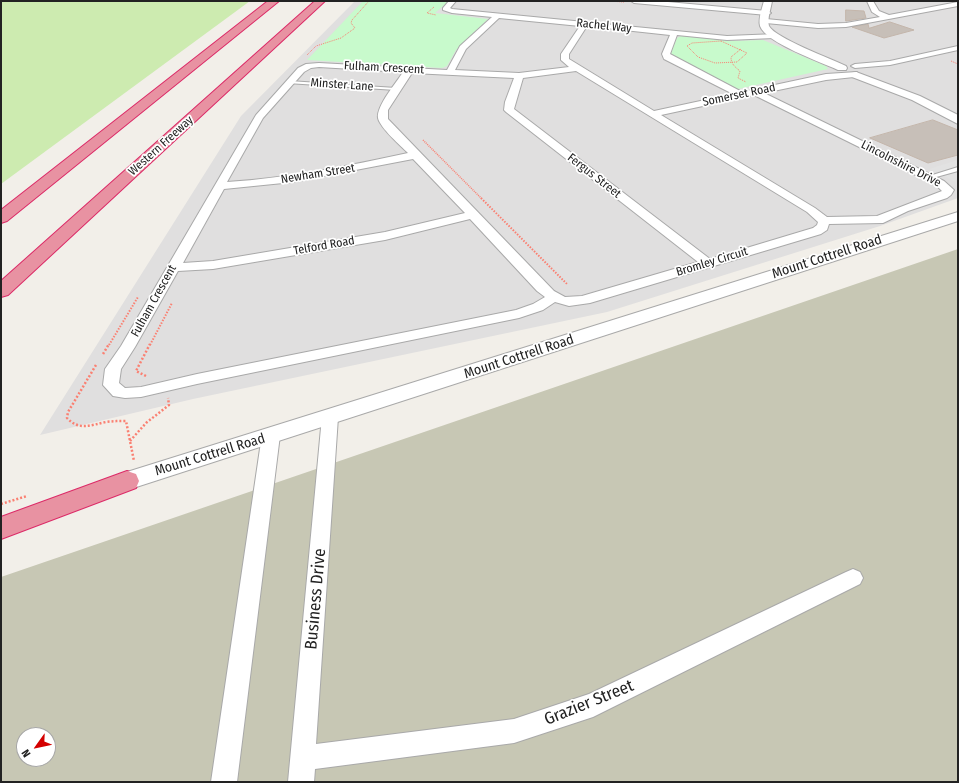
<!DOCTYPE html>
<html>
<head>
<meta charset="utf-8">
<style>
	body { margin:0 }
	#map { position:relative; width:959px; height:783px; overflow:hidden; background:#f2efe9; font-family:"Fira Sans Condensed",sans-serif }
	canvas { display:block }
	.frame { position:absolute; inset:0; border:2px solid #222; pointer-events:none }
	.north { position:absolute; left:16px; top:727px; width:40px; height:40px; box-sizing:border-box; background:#fff; border:1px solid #a7a7a7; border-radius:50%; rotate:237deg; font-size:11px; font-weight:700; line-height:16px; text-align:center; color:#222 }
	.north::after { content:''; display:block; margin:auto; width:14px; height:18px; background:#d40000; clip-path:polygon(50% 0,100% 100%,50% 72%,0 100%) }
</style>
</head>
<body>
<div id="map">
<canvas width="959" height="783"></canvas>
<div class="frame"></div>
<div class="north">N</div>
</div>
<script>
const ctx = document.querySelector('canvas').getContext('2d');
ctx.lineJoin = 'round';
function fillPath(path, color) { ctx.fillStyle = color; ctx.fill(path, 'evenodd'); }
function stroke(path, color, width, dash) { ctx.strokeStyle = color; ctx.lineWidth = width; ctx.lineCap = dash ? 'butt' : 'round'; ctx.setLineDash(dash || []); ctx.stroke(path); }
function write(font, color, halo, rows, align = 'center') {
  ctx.font = font + ' "Fira Sans Condensed",sans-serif'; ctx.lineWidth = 3.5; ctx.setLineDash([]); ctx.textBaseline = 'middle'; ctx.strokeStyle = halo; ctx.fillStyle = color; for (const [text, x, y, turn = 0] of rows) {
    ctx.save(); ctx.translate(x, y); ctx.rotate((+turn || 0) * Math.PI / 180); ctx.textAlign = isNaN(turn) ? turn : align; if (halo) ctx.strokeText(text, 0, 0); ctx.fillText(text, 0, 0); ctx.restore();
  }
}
const residential = new Path2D(`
	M355 1H958V198L880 226 607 312 193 399 40 435 241 116Z`);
const construction = new Path2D(`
	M958 249V782H1V577ZM24 735H48V759H24Z`);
const grass = new Path2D(`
	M1 1H250L1 184Z`);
const park = new Path2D(`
	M363 1H449L435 13 488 19 456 50 447 66 442 68 307 60Z
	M681 36 732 41 763 40 826 66 828 69 738 89 673 57 671 53 677 38Z`);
const parking = new Path2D(`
	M958 160V179L954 181 929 169Z`);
const building = new Path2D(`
	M846 10 864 11 866 18 846 21Z
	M890 22 914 30 884 38 852 27 868 24 869 28Z
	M933 120 958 130V155L928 163 870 138Z`);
const pathFar3 = new Path2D(`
	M609 1 624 2
	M434 7 427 13 436 15
	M721 41 747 53 737 62 715 63 698 57 687 46 692 43Z
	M741 49 731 57C731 64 735 67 740 71L738 78 746 82
	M307 55 316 46 341 38 355 28 351 23 352 20 369 1
	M951 61 958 64`);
const pathFar2 = new Path2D(`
	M423 140 482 199`);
const pathFar1 = new Path2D(`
	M481 198 567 284
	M109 345 138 297
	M150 345 172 303`);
const path = new Path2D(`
	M103 354 109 344
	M96 365 68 412 67 418C79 431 91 425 106 422 113 421 119 421 126 421L134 461
	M146 376 136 371 150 344
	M130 441 146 423 169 405 168 398
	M1 504 27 496`);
const service = new Path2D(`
	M289 81 396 88 398 89 396 90 287 83V81Z
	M958 167V171L929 179 926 177Z`);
const minor = new Path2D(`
	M449 1H456L450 8 452 9 727 36 777 34V38H774L727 40 677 35 670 54 742 92 826 74 857 72 858 74 857 76 854 77 826 80 764 93 944 181 954 190 951 195 947 198 908 211 883 223 829 224 827 230 821 234 590 303 569 306 555 302 543 310 519 318 197 384 141 397 125 398 113 396 103 385 105 369 121 346 256 115 298 68 306 64 319 63 447 70 460 46 492 17 452 13 443 10V8ZM499 18 580 26 561 54V60L569 67 519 73 455 70 466 49ZM587 26 670 35 662 54 664 59 733 94 654 111 569 59V54ZM319 67 403 72C397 82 376 106 378 118 380 128 401 146 408 153 348 166 289 178 227 182L263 118 304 72 311 68ZM576 71 807 212 818 222 817 225 813 228 710 259 514 109 523 78ZM412 73 514 78 505 102 504 110 506 112 698 262 582 296 565 297 554 291 388 119V110ZM754 95 936 185 942 191 877 216 827 217 815 208 661 115ZM413 159 465 213 385 232 213 261 183 263 224 189 293 182ZM470 219 537 291 545 297 533 304 516 310 197 374 141 387 125 388 119 383 121 369 135 347 178 271 213 269 385 240Z
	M631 1H657L767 11 771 13 767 15 634 3Z
	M867 1H873L879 11 889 15 958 2V6L846 27 818 28 766 23 762 21 766 19 818 24 846 23 880 17 872 12Z
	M958 46V50L890 65 855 68 851 66 855 64 890 61Z
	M330 411 336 413 338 417 316 744 514 719 589 694 846 572 853 569 860 572 863 578 860 584 593 717 514 743 315 769 314 782H288L322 417 324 413Z
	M271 429 277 431 280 435 237 782H211L262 435 265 431Z`);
const tertiary = new Path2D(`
	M764 1H772C771 8 767 19 769 26 775 38 832 59 846 66L847 68 846 70H838C821 62 766 43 760 26 758 19 762 8 764 1Z
	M856 72 920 96 958 115V124L912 100 852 77 851 75 852 73Z
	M958 212V221L127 490 119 487 116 481 119 475 127 472Z`);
const motorway = new Path2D(`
	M268 1H279L7 221 1 223V210Z
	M315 1H325L8 295 1 297V281Z
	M127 471 136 474 139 481 136 488 1 539V517Z`);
const farStreetnames = [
	["Rachel Way",604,26,6],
	["Fulham Crescent",384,68,3],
	["Minster Lane",342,85,4],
	["Somerset Road",739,95,-12],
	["Western Freeway",161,146,-42],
	["Lincolnshire Drive",901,164,27],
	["Newham Street",318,174,-9],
	["Fergus Street",594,176,38],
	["Telford Road",324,246,-10],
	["Bromley Circuit",712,262,-17],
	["Fulham Crescent",154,301,-61]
];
const streetNames = [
	["Mount Cottrell Road",827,257,-18],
	["Mount Cottrell Road",519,357,-18],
	["Mount Cottrell Road",210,455,-17]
];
const nearStreetnames = [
	["Business Drive",316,599,-85],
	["Grazier Street",589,703,-22]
];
fillPath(residential, '#e0dfdf');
fillPath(construction, '#c7c7b4');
fillPath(grass, '#cdebb0');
fillPath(park, '#c8facc');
fillPath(parking, '#e2e2e2');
fillPath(building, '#c7bfb8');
stroke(building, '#c4b6ab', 1);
stroke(service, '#a9a9a9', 2);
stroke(minor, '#a9a9a9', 2);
stroke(tertiary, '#a9a9a9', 2);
stroke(motorway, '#dc2a67', 2);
stroke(pathFar3, '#fa8072', 1, [1, 1]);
stroke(pathFar2, '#fa8072', 1.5, [1, 1]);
stroke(pathFar1, '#fa8072', 2, [1.5, 1.5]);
stroke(path, '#fa8072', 2.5, [2, 2]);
fillPath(service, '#fff');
fillPath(minor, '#fff');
fillPath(tertiary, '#fff');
fillPath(motorway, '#e892a2');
write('12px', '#222', '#fff', farStreetnames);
write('14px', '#222', '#fff', streetNames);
write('17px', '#222', '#fff', nearStreetnames);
</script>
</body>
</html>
